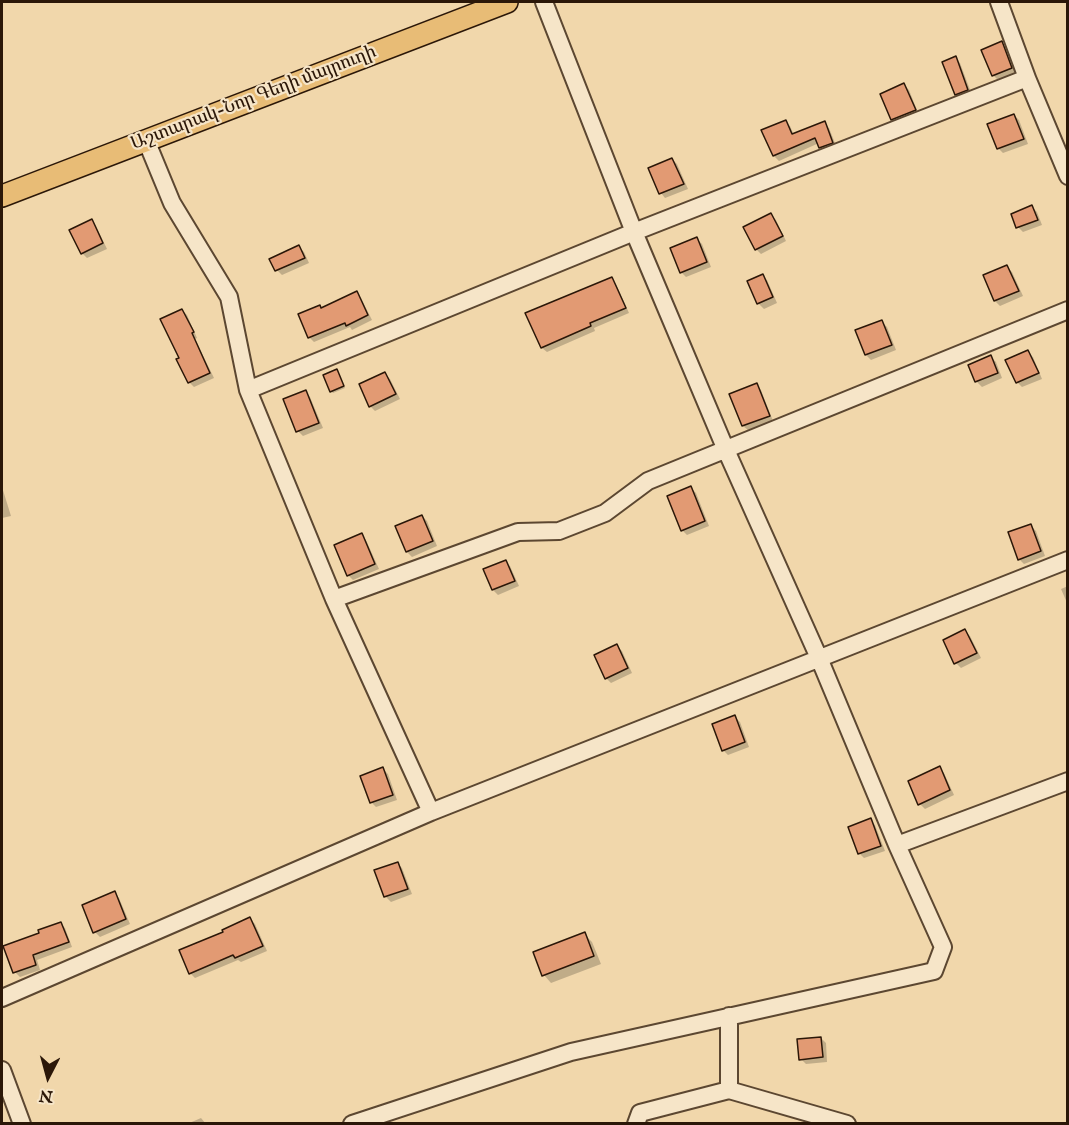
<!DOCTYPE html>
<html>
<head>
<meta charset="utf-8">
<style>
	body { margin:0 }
	#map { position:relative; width:1069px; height:1125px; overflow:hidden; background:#f1d7ab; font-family:"IM FELL English",serif }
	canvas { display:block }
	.frame { position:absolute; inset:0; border:3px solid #2b1708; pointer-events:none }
	.north { position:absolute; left:18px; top:1047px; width:60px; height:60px; -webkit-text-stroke:4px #f6e5c8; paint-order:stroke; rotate:186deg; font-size:16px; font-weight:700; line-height:24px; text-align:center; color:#2b1708 }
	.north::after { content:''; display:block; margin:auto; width:21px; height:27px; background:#2b1708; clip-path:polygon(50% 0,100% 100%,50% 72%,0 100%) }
</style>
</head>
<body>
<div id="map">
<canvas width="1069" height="1125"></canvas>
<div class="frame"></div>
<div class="north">N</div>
</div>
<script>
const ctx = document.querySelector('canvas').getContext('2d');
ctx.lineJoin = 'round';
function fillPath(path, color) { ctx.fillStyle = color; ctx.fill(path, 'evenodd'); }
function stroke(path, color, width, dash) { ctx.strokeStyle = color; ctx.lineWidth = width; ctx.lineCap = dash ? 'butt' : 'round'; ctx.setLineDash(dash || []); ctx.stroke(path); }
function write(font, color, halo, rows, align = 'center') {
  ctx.font = font + ' "IM FELL English","Noto Serif Armenian",serif'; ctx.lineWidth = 4.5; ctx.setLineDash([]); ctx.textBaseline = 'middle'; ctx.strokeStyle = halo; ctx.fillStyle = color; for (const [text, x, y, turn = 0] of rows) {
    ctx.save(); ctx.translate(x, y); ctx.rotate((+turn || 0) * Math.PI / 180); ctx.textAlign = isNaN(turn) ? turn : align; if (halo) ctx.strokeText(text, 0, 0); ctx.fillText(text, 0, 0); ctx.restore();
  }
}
const shadow = new Path2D(`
	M1002 43 1007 48 1016 73 998 80 993 75Z
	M955 58 960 63 972 95 961 99 956 94Z
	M904 85 909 90 919 115 897 124 892 119Z
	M1014 115 1019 120 1028 144 1003 153 998 148Z
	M785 121 790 126 794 135 824 123 829 128 837 148 826 152 821 147 819 143 779 161 774 156Z
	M672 159 677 164 688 189 665 198 661 193Z
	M1032 207 1037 212 1042 225 1023 232 1018 227Z
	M771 215 776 220 786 241 761 254 756 249Z
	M91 221 96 226 107 249 87 258 82 253Z
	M697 239 702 244 711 267 686 277 681 272Z
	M299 247 304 252 309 263 282 275 277 270 271 260Z
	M1007 267 1012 272 1023 296 1000 306 995 301 985 276Z
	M762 275 767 280 777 303 764 309 759 304 749 281Z
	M611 279 616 284 629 313 594 328 595 331 547 352 542 348Z
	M356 293 361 298 372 320 352 330 350 327 314 342 309 337 320 306 322 309Z
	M182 310 187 315 197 338 195 339 214 378 194 387 189 382 181 359Z
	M882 322 887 327 896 350 871 360 866 355Z
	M1028 352 1033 357 1042 379 1022 387 1017 382Z
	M991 357 996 362 1002 378 982 387 977 382 970 366Z
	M337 371 345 388 333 393 331 391Z
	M385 374 390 379 400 399 375 411 370 406Z
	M756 385 761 390 773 421 748 430 743 426Z
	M305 392 310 397 323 428 303 436 298 431 285 400Z
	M2 487 11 516 2 518Z
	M691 488 696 493 709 526 687 535 682 530Z
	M422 516 427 521 437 546 412 557 407 552 397 527Z
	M1031 526 1036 531 1045 556 1024 564 1019 559Z
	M361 535 366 540 379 569 353 580 348 575Z
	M505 561 510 566 519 586 498 595 493 590Z
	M1068 586V605L1061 589Z
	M965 631 970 636 981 658 961 668 956 663Z
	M617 646 622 651 632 673 611 683 606 678Z
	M735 717 740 722 749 747 728 755 723 750Z
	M939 768 944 773 954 795 925 809 920 804Z
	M383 769 388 774 397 800 376 807 371 802Z
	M870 820 875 825 885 851 864 858 859 853Z
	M397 863 402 868 412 894 391 902 386 897 376 871Z
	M114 893 119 898 130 924 100 937 95 932Z
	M250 919 255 924 267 951 241 962 238 960 195 978 190 973 225 933Z
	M60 923 65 928 72 947 37 960 40 970 20 977 15 972 41 934Z
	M584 934 592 942 601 964 551 983 544 975Z
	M821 1038 826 1043 827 1062 806 1064 801 1059Z
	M201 1118 206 1124H187Z`);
const building = new Path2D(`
	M1002 41 1012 68 992 76 981 50Z
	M956 56 968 90 955 95 942 62Z
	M904 83 916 110 891 120 880 94Z
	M1014 114 1024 139 997 149 987 124Z
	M786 120 792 134 825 121 833 143 819 148 815 138 773 156 761 130Z
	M672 158 684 184 659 194 648 168Z
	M1032 205 1038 220 1016 228 1011 214Z
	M771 213 783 236 755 250 743 227Z
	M92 219 103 243 81 254 69 230Z
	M697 237 707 262 680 273 670 248Z
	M299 245 305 258 275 271 269 259Z
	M1007 265 1019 291 994 301 983 275Z
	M763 274 773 297 757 304 747 281Z
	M612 277 626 308 590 323 591 326 541 348 525 313Z
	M357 291 368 315 346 326 345 323 308 338 298 314 320 305 321 308Z
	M182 309 194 332 192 333 210 373 188 383 176 359 179 358 160 319Z
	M882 320 892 345 865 355 855 330Z
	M1028 350 1039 373 1016 383 1005 360Z
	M991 355 998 373 975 382 968 365Z
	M337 369 344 386 330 392 323 375Z
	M385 372 396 394 369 407 359 384Z
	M757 383 770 416 742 426 729 394Z
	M306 390 319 423 296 432 283 399Z
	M691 486 705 521 681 531 667 496Z
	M422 515 433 541 406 552 395 526Z
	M1031 524 1041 551 1018 560 1008 532Z
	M362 533 375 564 347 576 334 545Z
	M506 560 515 581 492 590 483 569Z
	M965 629 977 653 954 664 943 640Z
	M617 644 628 668 605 679 594 655Z
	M735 715 745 742 722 751 712 724Z
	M940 766 950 790 918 805 908 781Z
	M383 767 393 795 370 803 360 776Z
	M871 818 881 846 858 854 848 827Z
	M398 862 408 889 384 897 374 870Z
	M115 891 126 919 93 933 82 905Z
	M250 917 263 946 235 958 233 955 189 974 179 950 223 932 222 930Z
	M61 922 69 942 33 955 36 965 13 973 3 946 39 933 38 930Z
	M585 932 594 956 542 976 533 952Z
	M821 1037 823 1057 799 1060 797 1039Z`);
const minor = new Path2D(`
	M999 2 1027 78 1068 176
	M146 140 172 203 229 297 248 390 334 599 431 812
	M248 390 634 232 1027 78
	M334 599 518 532 559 531 605 513 648 481 1068 310
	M897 845 1068 781
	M2 998 431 812 1068 560
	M2 1070 22 1124
	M729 1090V1016
	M352 1124 571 1052 934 971 943 947 897 845 819 658 726 450 634 232 544 2
	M636 1124 640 1113 729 1090 847 1124`);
const major = new Path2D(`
	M2 196 507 2`);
const streetNames = [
	["Աշտարակ-Նոր Գեղի մայրուղի",254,99,-21]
];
fillPath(shadow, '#0003');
fillPath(building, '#e29a73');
stroke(building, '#2b1708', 1.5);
stroke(minor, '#5c4731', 20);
stroke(major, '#2b1708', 24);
stroke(minor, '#f6e5c8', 16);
stroke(major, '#e8bc76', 21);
write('18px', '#2b1708', '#f6e5c8', streetNames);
</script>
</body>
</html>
